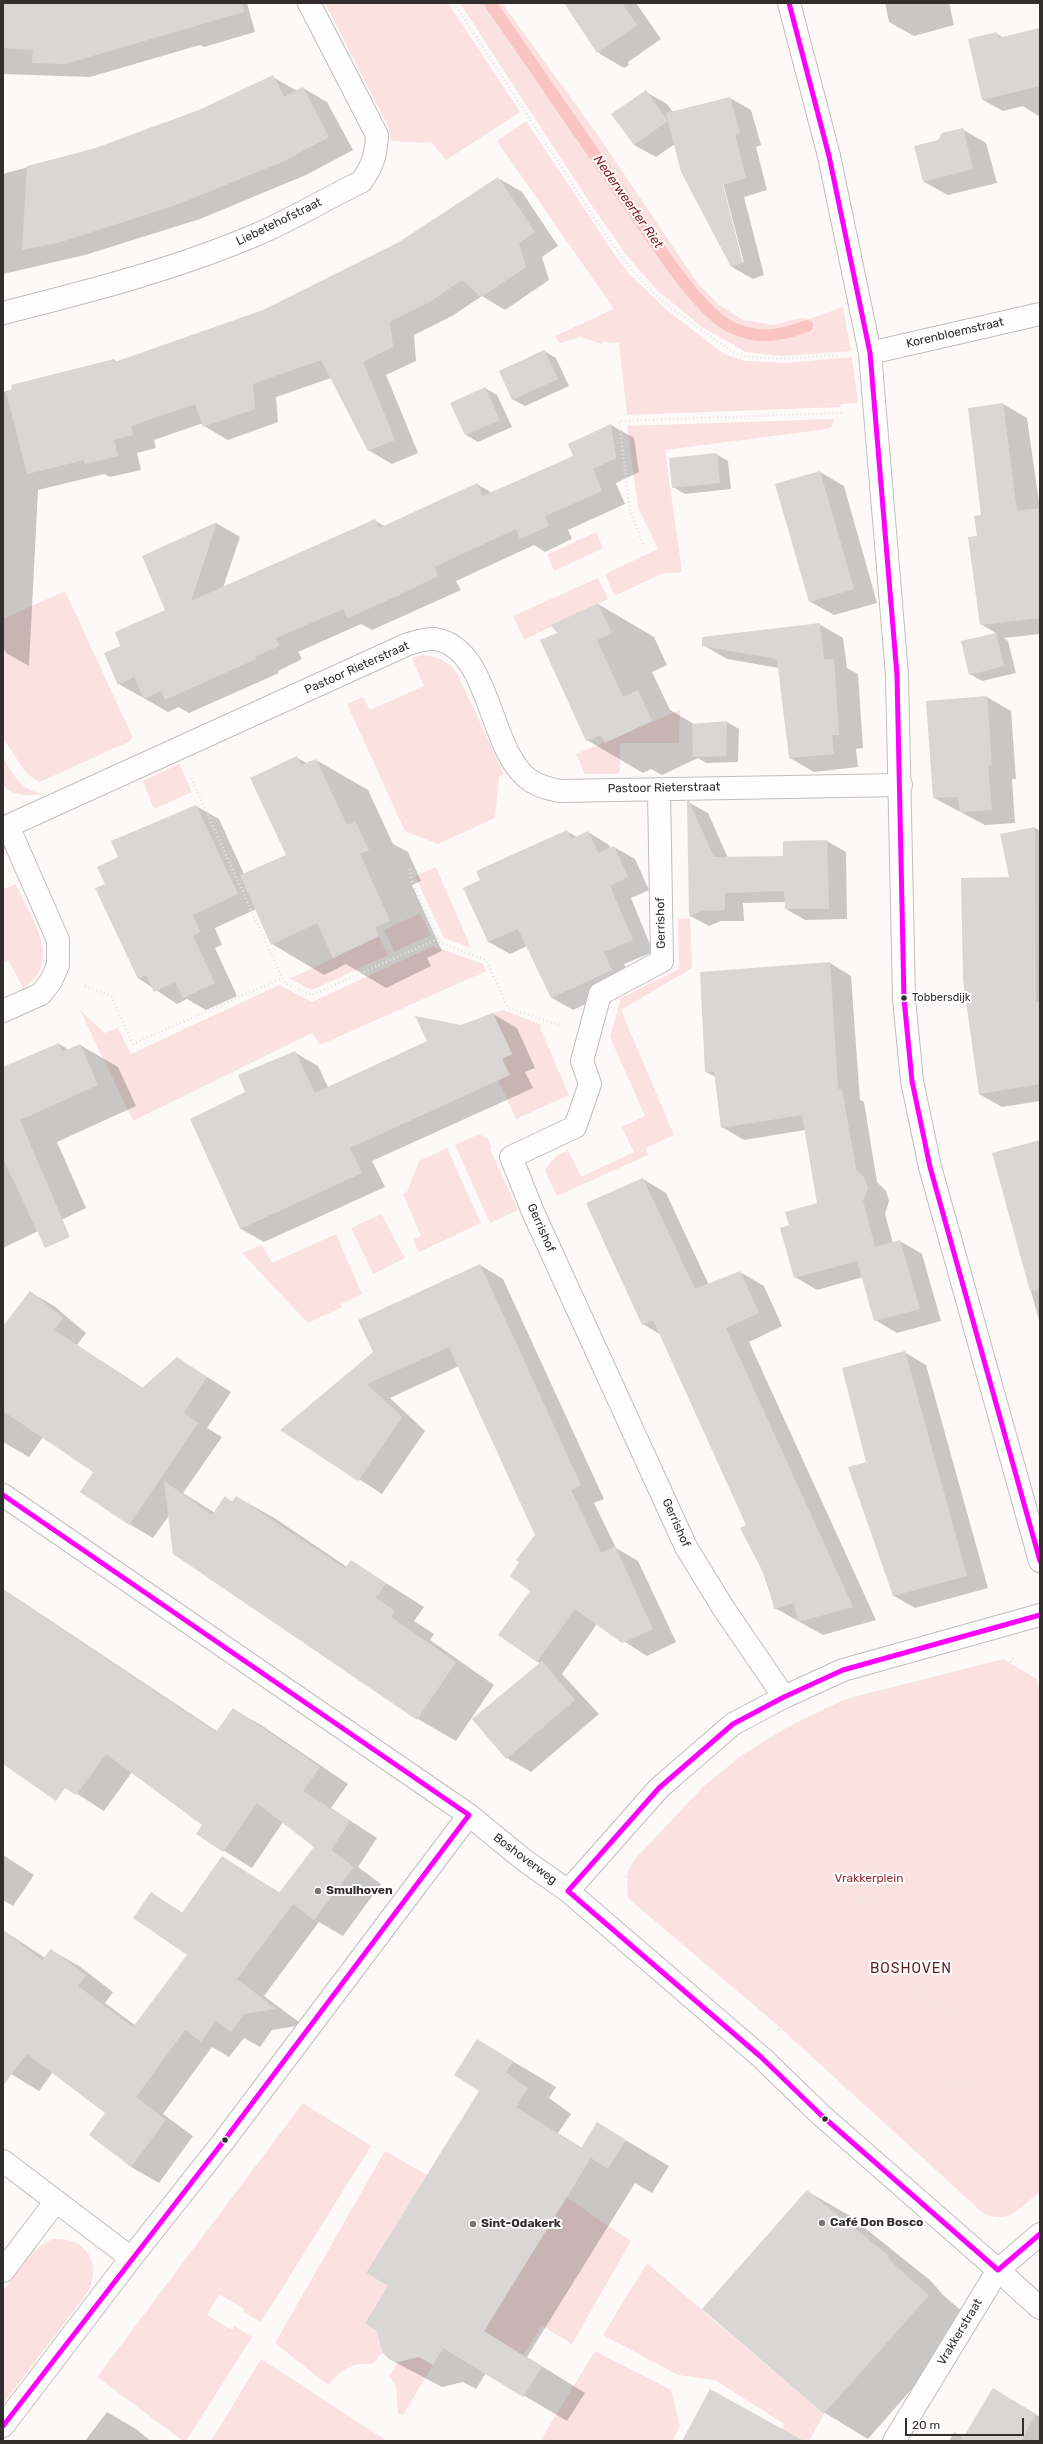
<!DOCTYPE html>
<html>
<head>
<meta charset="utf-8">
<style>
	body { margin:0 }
	#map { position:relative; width:1043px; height:2444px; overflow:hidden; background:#fcf9f8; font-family:Rubik,sans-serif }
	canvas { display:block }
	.frame { position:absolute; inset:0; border:4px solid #332e2e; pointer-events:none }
	.scale { position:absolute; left:905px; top:2418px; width:119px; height:18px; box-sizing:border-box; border:2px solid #332e2e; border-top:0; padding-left:5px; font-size:12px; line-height:14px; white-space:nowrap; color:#332e2e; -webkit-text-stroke:3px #fff; paint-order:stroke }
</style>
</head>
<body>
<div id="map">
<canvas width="1043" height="2444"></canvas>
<div class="frame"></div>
<div class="scale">20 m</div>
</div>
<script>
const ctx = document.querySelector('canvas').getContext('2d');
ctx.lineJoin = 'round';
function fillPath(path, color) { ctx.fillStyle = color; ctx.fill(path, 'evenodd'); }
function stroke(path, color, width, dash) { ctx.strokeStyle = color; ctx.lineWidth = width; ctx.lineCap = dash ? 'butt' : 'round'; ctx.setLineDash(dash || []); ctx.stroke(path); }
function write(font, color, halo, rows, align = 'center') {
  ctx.font = font + ' Rubik,sans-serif'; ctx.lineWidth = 4; ctx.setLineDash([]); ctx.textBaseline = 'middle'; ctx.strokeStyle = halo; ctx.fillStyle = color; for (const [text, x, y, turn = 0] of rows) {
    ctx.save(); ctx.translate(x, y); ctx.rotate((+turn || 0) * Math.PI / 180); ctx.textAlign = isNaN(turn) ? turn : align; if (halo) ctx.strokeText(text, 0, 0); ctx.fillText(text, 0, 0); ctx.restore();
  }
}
const green = new Path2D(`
	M325 3H448L520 112 446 160 432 143 391 141 389 128Z
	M460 3H502L595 131 698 284 718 304 743 320 774 325 800 318 810 319 843 307 851 351 781 356 746 352 702 327 658 291 628 257 592 206Z
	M526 121 616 257 631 276 667 310 712 345 724 354 745 361 784 363 852 357 858 403 841 404 840 407 627 415 619 343 603 342 601 344 581 337 560 343 555 336 614 309 497 141Z
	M834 419 832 426 827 429 665 450 682 572 661 574 615 596 605 574 658 549 638 507 627 426Z
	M596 532 603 548 554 571 547 555Z
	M598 578 608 599 524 640 513 616Z
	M65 591 132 736 130 741 40 782 30 776 24 770 3 738V619Z
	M423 655C439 657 449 661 458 675L504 774 499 777 495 818 438 844 405 831 347 704 363 697 370 710 424 686 412 658Z
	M680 710 679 743H620V771L617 774H585L576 754Z
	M3 758C14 776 21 790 43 794 32 796 8 797 3 783 1 777 3 765 3 758Z
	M179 764 192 792 154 809 143 781Z
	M436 867 471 948 444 938 415 876Z
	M16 884C30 917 65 962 23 988L8 960 3 962V885L5 889Z
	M420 913 431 935 394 952 384 930Z
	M690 918 692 968 621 1010 674 1135 646 1148 648 1155 557 1196 545 1170 555 1157 568 1150 581 1177 634 1152 622 1127 645 1116 610 1037 621 998 679 969 678 919Z
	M379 936 388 955 312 990 288 978 294 977Z
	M433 946 483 964 486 971 320 1045 312 1033 133 1121 80 1010 105 1033 118 1028 131 1054 279 985 312 1002Z
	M503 1010 542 1025 540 1028 569 1095 516 1119 498 1080 510 1075 502 1059 512 1054 493 1013Z
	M479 1134 488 1139 492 1148 490 1149 518 1210 490 1223 455 1145Z
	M447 1148 481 1223 419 1252 413 1240 421 1236 403 1194 407 1192 419 1161Z
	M381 1214 405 1258 373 1274 351 1228Z
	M336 1234 362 1294 341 1304 342 1307 308 1323 242 1253 262 1245 272 1263Z
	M1003 1659 1037 1679 1040 1691V2192C1020 2207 1009 2226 983 2213L777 2025 628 1898 627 1873 634 1860 702 1788 742 1755 793 1724 846 1699Z
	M303 2103 371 2146 261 2322 243 2312 244 2309 219 2294 207 2315 232 2330 234 2326 252 2337 186 2441H183L97 2377Z
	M385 2151 427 2175 366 2273 388 2286 365 2323 383 2334 380 2343 382 2353 373 2364C350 2362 343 2369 328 2385L275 2343Z
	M566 2197 631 2241 572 2344 542 2326 522 2357 484 2331Z
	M52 2239C86 2237 102 2262 88 2292L3 2404V2291L34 2250Z
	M647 2263 824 2414 809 2441H775L784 2424 715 2380 678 2375 603 2335Z
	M595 2351 671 2390 680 2426 672 2441H540Z
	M414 2353 433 2365 403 2415 398 2413 396 2386 389 2376 398 2362 407 2360Z
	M261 2359 387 2441H211Z`);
const shadow = new Path2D(`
	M3 3H247L255 32 204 47 200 45 90 77 3 74Z
	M565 3H636L661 39 628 62 629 65 624 68 600 54Z
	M885 3H949L954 25 914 36 889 22Z
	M1040 29V117L1023 106 1003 111 983 100 969 40 996 33 1004 38Z
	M273 77 297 91 303 88 327 102 353 150 306 175 200 219 85 255 3 274V174L96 148 199 111Z
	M646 92 667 104 673 112 730 98 751 110 761 145 756 147 767 190 744 197 764 275 753 279 732 267 675 144 656 157 634 145ZM722 179 744 263 741 260 720 180Z
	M962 129 986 143 997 183 948 195 924 182 939 141Z
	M498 178 522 192 558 246 542 257 549 280 505 310 482 296 452 316 414 335 416 361 386 375 418 453 392 464 368 450 331 378 276 397 278 422 228 440 204 426 203 423 154 440 156 448 137 453 141 470 110 477 104 474 38 490 29 666 6 653 3 647V392L114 360 118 362 263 311 400 243Z
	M544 351 556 358 569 386 525 406 512 399Z
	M485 388 497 395 512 427 478 442 466 435Z
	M1003 404 1027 418 1040 509V634L1004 638 1008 641 1016 673 982 681 970 674 963 642 997 634 981 624 979 536Z
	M611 425 634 438 639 472 616 483 625 504 568 530 572 539 545 552 534 545 456 581 461 590 372 630 361 624 298 652 302 659 278 671 279 673 189 713 179 707 168 712 119 684 121 646 166 610 216 523 240 537 223 588 374 520 386 527 477 484 492 493 575 456Z
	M716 454 728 461 731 489 685 494 673 487Z
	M820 472 844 486 877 603 834 615 809 601Z
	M598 604 654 637 667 665 652 672 670 710 694 724 727 722 739 729 738 762 706 763 698 758 662 775 651 769 643 773 587 740 558 634Z
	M819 624 843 638 847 668 858 674 863 748 856 749 858 767 814 772 790 758 779 668 727 659 703 645Z
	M987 697 1011 711 1016 779H1012L1015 823 985 825 934 798Z
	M297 758 307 763 316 760 368 790 393 844 408 852 421 881 412 885 442 951 427 958 431 966 386 988 346 964 324 975 272 944 256 909 215 928 222 945 215 948 237 996 206 1010 187 999 177 1004 138 978 97 889 106 885 119 858 196 806 219 819 244 874 287 855Z
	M688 802 708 813 728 858 784 857V842L827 841 846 852 847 919 805 920 786 909 785 902 743 903 744 921H721L709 926 690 916Z
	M1035 828 1040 831V1101L1002 1107 979 1094 1010 878Z
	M566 831 577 837 588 832 609 845 610 848 614 847 635 859 649 890 631 898 653 952 624 964 633 982 573 1010 552 998 527 946 510 954 489 942 481 881Z
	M830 963 851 976 860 1100 864 1102 877 1182 886 1191 889 1201 885 1214 893 1243 900 1241 922 1254 941 1321 897 1333 875 1320 863 1277 817 1290 795 1277 790 1226 818 1204 805 1130 744 1140 722 1127 716 1077 706 1072Z
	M493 1014 517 1028 535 1068 525 1072 533 1088 372 1161 385 1187 264 1242 241 1229 192 1119 247 1092 294 1052 318 1066 328 1087 461 1026Z
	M59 1044 69 1050 80 1045 118 1067 136 1106 57 1142 86 1208 3 1248V1068Z
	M1040 1141V1324L993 1153Z
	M643 1179 666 1193 709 1285 740 1272 764 1286 782 1326 749 1342 876 1620 823 1635 775 1608 747 1525 661 1335 643 1324Z
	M480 1265 503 1279 604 1499 594 1503 616 1548 638 1561 676 1642 647 1656 597 1624 562 1674 599 1714 531 1772 507 1758 541 1664 537 1661 531 1590 536 1535 459 1366 390 1398 425 1431 382 1494 282 1430Z
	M30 1292 54 1306 86 1333 77 1345 143 1388 177 1358 231 1392 207 1428 222 1437 183 1493 215 1513 225 1497 233 1502 237 1497 276 1519 347 1567 351 1561 424 1607 414 1621 434 1634 430 1640 494 1685 456 1741 418 1719 170 1514 153 1538 129 1524 95 1472 43 1437 29 1457 3 1442V1328Z
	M904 1352 926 1365 988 1588 915 1608 894 1596 867 1463Z
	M3 1589 218 1732 233 1709 261 1725 348 1784 331 1808 377 1838 358 1867 381 1884 343 1936 319 1922 264 1996 303 2025 272 2030 260 2047 244 2038 229 2057 212 2047 163 2114 193 2136 159 2183 131 2167 107 2113 53 2072 39 2091 3 2069V1930L45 1958 51 1950 79 1966 113 1992 105 2003 136 2026 188 1954 151 1894 183 1913 223 1858 280 1893 315 1847 283 1822 252 1868 197 1834 203 1825 132 1772 104 1811 49 1776 3 1752Z
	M3 1855 34 1875 13 1906 3 1900Z
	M477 2040 556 2087 549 2098 571 2114 558 2133 582 2148 597 2123 669 2166 652 2193 635 2183 527 2357 585 2393 567 2421 486 2373 476 2389 463 2382 442 2387 389 2359V2286L481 2091Z
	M807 2191 850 2216 931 2281 943 2295 972 2320 868 2439 825 2413 703 2309Z
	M993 2390 1040 2417V2441H949L954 2432 965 2438Z
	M107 2412 136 2429 151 2441H85Z`);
const stream = new Path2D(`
	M490 3C538 73 586 143 634 212 656 243 699 312 731 327 757 340 781 336 807 326`);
const building = new Path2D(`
	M3 3H242L244 12 65 64 32 63 33 50 3 48Z
	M564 3H622L637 25 597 53Z
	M1040 28V86L982 100 968 39 997 32 998 38Z
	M273 75 284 97 303 87 329 137 282 162 176 205 61 242 22 250 27 166 96 148 144 130 199 110Z
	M646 90 668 121 666 113 730 97 740 133 735 135 746 178 723 185 743 263 731 267 681 172 668 121 634 145 611 114Z
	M963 128 973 169 923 182 914 146 938 140 942 133Z
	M498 177 535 232 519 243 526 267 481 297 462 280 428 303 390 322 393 347 363 362 395 440 368 451 321 360 253 384 255 409 203 427 195 404 131 426 133 435 114 440 118 456 85 464 84 460 27 474 6 392 12 390 11 385 114 359 115 362 263 310 399 242Z
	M544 350 558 379 512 400 499 371Z
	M485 387 500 420 465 435 450 403Z
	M1003 403 1017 511 1040 508V618L980 625 968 537 977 536 974 516 981 515 968 408Z
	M611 424 616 458 593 469 602 491 545 516 549 526 520 539 516 529 434 567 438 576 399 595 348 618 343 609 276 638 279 646 255 657 256 659 165 700 161 691 144 699 134 677 118 685 104 653 120 646 115 632 165 610 142 556 217 522 191 601 375 519 379 528 477 483 483 496 573 456 568 444Z
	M717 453 720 483 672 488 669 458Z
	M820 471 854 589 809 602 775 484Z
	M598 603 612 633 597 640 623 697 638 690 652 721 605 743 601 735 586 741 540 640 557 633 551 625Z
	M820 623 824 660 834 659 839 735H832L834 754 789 758 777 659 702 646V637Z
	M996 633 1004 666 969 675 961 641Z
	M987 696 992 765 988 766 992 810 960 812 958 797 933 798 926 701Z
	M727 721 726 756 693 757 692 724Z
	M297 756 301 765 316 759 347 825 355 821 369 850 360 854 390 921 375 927 379 936 333 958 317 923 271 945 240 875 286 855 250 778Z
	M687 801H689L714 857 783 856V841L827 840 829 909H785L784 891 725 893V910L702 911 689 916Z
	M196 805 238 894 193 915 200 932 193 936 215 983 183 998 175 982 154 992 146 975 138 979 95 888 105 884 97 867 118 857 111 841Z
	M1035 827 1036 1002 1040 1001V1084L979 1094 963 980 961 878 1009 877 1000 834Z
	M567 830 571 839 588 831 598 853 614 846 628 877 610 886 633 940 604 952 612 970 551 998 518 929 488 942 463 888 480 880 476 871Z
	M830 962 838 1089H842L856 1169 864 1177 868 1188 863 1201 875 1247 900 1240 920 1309 874 1321 857 1261 794 1278 780 1228 789 1225 785 1212 817 1203 802 1115 721 1128 714 1072H705L700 972Z
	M493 1013 512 1054 502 1059 510 1075 350 1148 362 1173 240 1229 190 1119 245 1092 238 1075 295 1051 315 1093 427 1041 415 1016 461 1025Z
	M59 1043 62 1052 80 1044 98 1085 20 1120 70 1237 45 1248 3 1158V1067Z
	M1040 1140V1290L1030 1291 992 1153Z
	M643 1178 695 1289 740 1271 759 1313 726 1328 853 1607 798 1622 794 1603 774 1609 766 1578 740 1528 746 1525 653 1320 642 1325 586 1203Z
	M480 1264 581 1485 571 1490 601 1553 615 1546 653 1629 622 1643 575 1609 537 1662 498 1635 530 1591 510 1576 519 1562 516 1560 535 1535 449 1347 367 1384 402 1417 358 1481 280 1430 373 1352 358 1320Z
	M30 1291 63 1318 54 1330 142 1388 177 1357 207 1377 184 1413 198 1423 129 1525 80 1492 93 1472 3 1411V1326Z
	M905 1351 967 1576 893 1596 848 1467 866 1462 842 1368Z
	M164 1481 212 1515 225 1496 232 1502 236 1496 345 1568 351 1560 386 1583 376 1598 395 1611 391 1617 456 1662 417 1720 173 1554Z
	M3 1590 216 1732 233 1708 320 1767 303 1791 350 1821 331 1850 354 1867 314 1920 293 1904 237 1979 276 2009 244 2014 231 2032 216 2021 201 2042 185 2030 136 2097 166 2120 131 2167 89 2135 105 2113 27 2054 3 2086V1930L42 1960 51 1949 86 1975 78 1986 133 2027 187 1955 133 1918 151 1892 182 1913 222 1856 286 1898 279 1893 314 1847 257 1803 223 1852 196 1834 202 1825 106 1754 76 1795 65 1788 56 1801 3 1764Z
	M542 1661 575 1700 506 1759 472 1719Z
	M477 2039 513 2061 506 2072 528 2088 516 2107 581 2148 597 2122 626 2140 608 2169 591 2158 484 2331 542 2367 523 2397 443 2348 433 2365 419 2357 398 2362 389 2359 382 2352 377 2331 365 2323 388 2286 366 2273 479 2091 454 2075Z
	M807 2190 889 2256 887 2257 899 2269 929 2295 824 2414 702 2309Z
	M993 2388 1036 2414 1021 2441H961Z
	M710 2389 804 2441H682Z`);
const path = new Path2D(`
	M454 3 595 219 623 259 651 291 671 308 732 352 748 357 783 359 838 355
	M643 544 630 510 619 421 842 413
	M191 778 282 978
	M410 869 411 879 438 939
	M85 986 111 996 133 1044 282 978 285 983 312 995 438 939 439 942 486 960 508 1008 559 1025
	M791 1730 861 1869
	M852 1884a16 16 0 1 1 32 0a16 16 0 1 1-32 0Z
	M876 1870 1014 1657
	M625 1877 853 1881
	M874 1899C885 1921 896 1943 907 1964 911 1972 918 1981 919 1989 927 2030 901 2084 966 2084L1025 2205
	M920 1988 961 2021 982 2045C982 2061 978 2072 966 2083
	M779 2030 847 1918 863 1899`);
const minor = new Path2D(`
	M789 3 829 156 870 353 897 675 904 999 912 1081 930 1167 1040 1561
	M3 313C90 291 176 269 258 234 293 219 327 198 361 182 373 166 376 154 377 135L309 3
	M870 353 1040 314
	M659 789 662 961 600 994 582 1061 590 1084 575 1127 511 1157 533 1212 686 1547 722 1606 784 1697
	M3 1011 41 994 51 981 58 965V940L8 826 408 644C415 642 427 638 435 639 492 648 488 753 531 781 540 787 550 789 560 791L901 785
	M3 1495 469 1815 524 1860 568 1891 761 2057 821 2115 998 2270 894 2441
	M568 1891 659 1788 733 1724 784 1697 843 1670 1040 1615
	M3 2161 131 2258
	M3 2271 56 2201
	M3 2426 131 2258 223 2142 469 1815`);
const tertiary = new Path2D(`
	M1040 2234 998 2270 1040 2308`);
const bus1 = new Path2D(`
	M789 3 829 156 870 353 897 675 904 999 912 1081 930 1167 1040 1561
	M3 1495 469 1815 223 2142 3 2426
	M1040 1615 843 1670 784 1697 733 1724 659 1788 568 1891 761 2057 821 2115 998 2270 1040 2234`);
const markers = [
	[904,998,3.5,"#332e2e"],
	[318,1891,4,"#797575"],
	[825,2119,3.5,"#332e2e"],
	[225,2140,3.5,"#332e2e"],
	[822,2223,4,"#797575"],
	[473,2224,4,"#797575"]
];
const busNames = [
	["Tobbersdijk",912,998]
];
const streetNames = [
	["Liebetehofstraat",279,222,-26],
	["Korenbloemstraat",955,333,-13],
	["Pastoor Rieterstraat",357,668,-24],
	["Pastoor Rieterstraat",664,788,-1],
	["Gerrishof",661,923,-91],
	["Gerrishof",541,1228,66],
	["Gerrishof",676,1523,66],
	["Boshoverweg",525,1859,37],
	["Vrakkerstraat",960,2332,-59]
];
const parkNames = [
	["Vrakkerplein",869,1879]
];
const poiNames = [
	["Smulhoven",326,1891],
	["Café Don Bosco",830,2223],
	["Sint-Odakerk",481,2224]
];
const waterNames = [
	["Nederweerter Riet",628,202,55]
];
const quarterNames = [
	["BOSHOVEN",911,1969]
];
fillPath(green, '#fbe2e0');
fillPath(shadow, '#0003');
stroke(stream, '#f9c4c1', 12);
fillPath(building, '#dad6d6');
stroke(minor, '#c1bdbd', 24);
stroke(tertiary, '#c1bdbd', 24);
stroke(path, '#e4e4e4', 2.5, [1, 3]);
stroke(minor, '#fffefe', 22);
stroke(tertiary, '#fffefe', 22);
stroke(bus1, '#f0f', 5);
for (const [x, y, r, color] of markers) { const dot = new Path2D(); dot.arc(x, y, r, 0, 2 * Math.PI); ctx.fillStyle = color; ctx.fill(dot); stroke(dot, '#fff', 1.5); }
write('11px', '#332e2e', '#fff', busNames, 'left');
write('12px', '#332e2e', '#fff', streetNames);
write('12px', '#952a30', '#fff', parkNames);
write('bold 12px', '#332e2e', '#fff', poiNames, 'left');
write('italic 13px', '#871c25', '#fff', waterNames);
ctx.letterSpacing = '1px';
write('14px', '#601b1e', '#fff', quarterNames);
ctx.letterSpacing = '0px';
</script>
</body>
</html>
